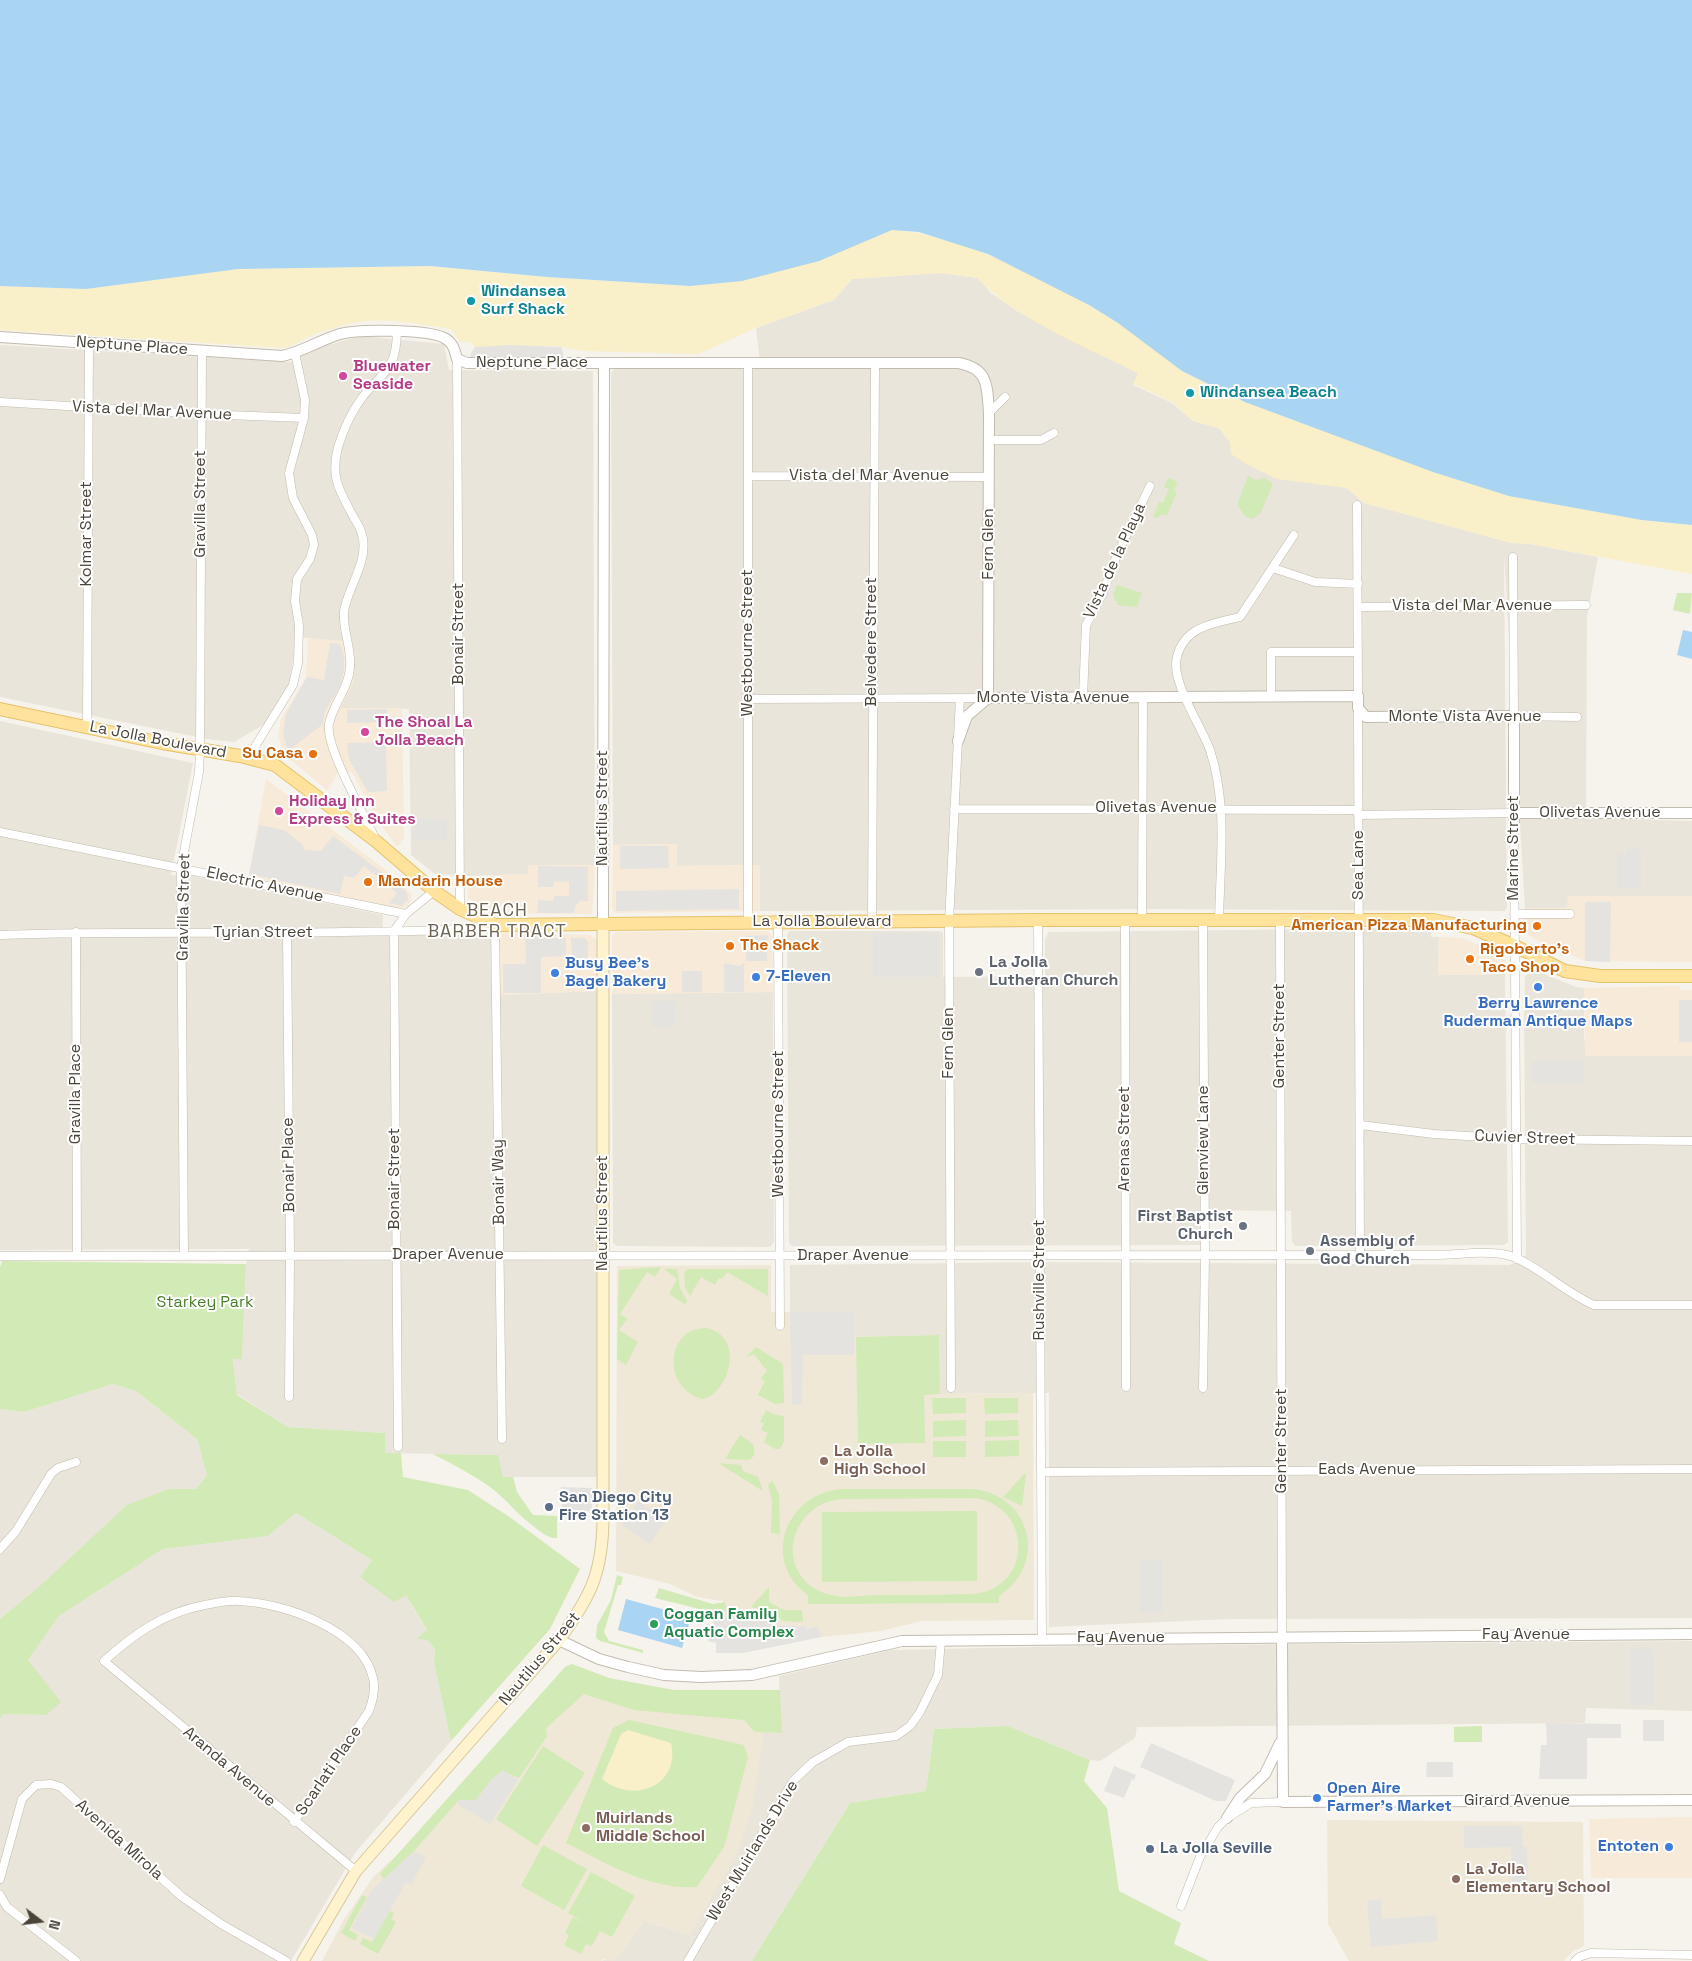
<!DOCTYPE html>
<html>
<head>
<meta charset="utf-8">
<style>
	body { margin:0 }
	#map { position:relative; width:1692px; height:1961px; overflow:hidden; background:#f6f3ec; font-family:"Space Grotesk",sans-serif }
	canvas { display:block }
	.north { position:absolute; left:15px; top:1896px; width:50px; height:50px; -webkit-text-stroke:4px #fff; paint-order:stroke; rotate:105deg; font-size:14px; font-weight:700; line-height:20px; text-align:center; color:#4b4439 }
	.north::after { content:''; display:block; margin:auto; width:18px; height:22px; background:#4b4439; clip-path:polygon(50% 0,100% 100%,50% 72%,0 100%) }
</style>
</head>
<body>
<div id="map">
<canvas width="1692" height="1961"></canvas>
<div class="north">N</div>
</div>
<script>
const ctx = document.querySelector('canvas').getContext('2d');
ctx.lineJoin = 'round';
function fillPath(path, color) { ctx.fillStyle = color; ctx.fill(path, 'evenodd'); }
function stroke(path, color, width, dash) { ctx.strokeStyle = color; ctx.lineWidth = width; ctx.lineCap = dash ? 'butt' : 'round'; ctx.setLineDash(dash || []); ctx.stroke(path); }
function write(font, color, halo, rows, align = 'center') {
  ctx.font = font + ' "Space Grotesk",sans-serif'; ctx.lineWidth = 4; ctx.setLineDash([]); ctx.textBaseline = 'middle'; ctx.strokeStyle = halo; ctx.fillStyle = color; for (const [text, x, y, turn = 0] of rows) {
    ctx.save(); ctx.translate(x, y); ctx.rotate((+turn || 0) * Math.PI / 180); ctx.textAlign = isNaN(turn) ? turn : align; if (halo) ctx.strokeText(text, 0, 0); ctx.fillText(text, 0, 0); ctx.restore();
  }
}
const residential = new Path2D(`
	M940 273 978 278 991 293 1020 313 1138 373 1133 385 1172 403 1193 421 1219 428 1230 442 1347 488 1364 503 1512 543 1530 544 1598 557 1587 617 1586 818 1692 821V896H1568V908H1525L1504 554 1507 907 1505 911 1156 909 760 911V865L677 866 676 844 613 845 611 373 614 369H761L756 328 834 300 852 279Z
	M362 336 444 344 449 370 593 371 595 865H529L528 874 469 876 435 874 411 855 409 709 340 708 353 684 351 642 297 637 289 685 265 724 234 742 207 739 0 697V345L290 362 320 347Z
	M0 721 193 763 171 875 194 876 383 915 382 936 500 932 501 995 597 991 598 1477H503L497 1455 385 1453V1433L288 1427 237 1394 233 1359H242L246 1264 249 1249 0 1250Z
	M1426 928 1431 932V937H1439L1438 975 1505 974 1508 1242 1504 1245 1296 1246 1292 1242 1291 1211 1201 1210 1200 1245 792 1246 789 1243 787 935 790 931H939L943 933V977L1045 976V939L1049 932Z
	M1532 969 1576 987 1584 988V1040L1642 1056H1692V1618L1229 1619 1049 1627V1393L940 1394 939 1335 854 1337 790 1312V1265L1052 1262 1510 1265 1526 1255 1524 1016 1525 977Z
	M773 992 774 1242 770 1247H764L617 1246 613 1243 612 994Z
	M113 1384 136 1391 197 1439 207 1475 196 1489H169L0 1619V1409L24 1412Z
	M296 1513 372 1560 360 1578 406 1595 427 1631 418 1637 429 1641 435 1650 434 1663 451 1741 355 1853 291 1961H0V1719L3 1714 46 1715 28 1660 59 1616 163 1549 268 1536Z
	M1692 1641V1711L1586 1708 1585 1723 1137 1727 1135 1738 1100 1761 1090 1760 1008 1726 934 1729 926 1791 850 1803 752 1961H601L620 1955 644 1921 690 1935 763 1738V1732L781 1733 779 1676 891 1650 1079 1646Z`);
const commercial = new Path2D(`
	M308 638 351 642 355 655 353 684 341 708H402L404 838 397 847 379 822 352 772 337 774 328 791 285 755 278 736 281 719 306 677Z
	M266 779 400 881 412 895 408 906 396 909 248 879Z
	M677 844V866L760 865V911L616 913 612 909 613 845Z
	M529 865H595L592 914 498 913 468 898 469 876 528 874Z
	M1568 896H1692V962L1585 961 1532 938 1525 931V908H1567Z
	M768 931 772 935 773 992 612 994V936L615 932Z
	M500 932 590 935 597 940V991L501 995Z
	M1439 937 1462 938 1495 952 1506 960 1505 974 1438 975Z
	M1678 986 1682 990H1692V1056H1585L1584 988Z
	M1692 1817V1878H1591L1589 1819Z`);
const education = new Path2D(`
	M771 1265V1312H854V1337L939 1335 941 1394 1033 1393 1034 1620 922 1621 881 1631 822 1637 819 1628 808 1629 806 1626 778 1625 745 1609 725 1610 723 1601 697 1597 670 1584 616 1571 617 1266Z
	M577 1689 762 1709 763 1738 753 1805 738 1852 690 1935 644 1921 620 1955 612 1961 603 1959 601 1961H322L343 1921 374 1876Z
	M1327 1820 1583 1822 1584 1946 1573 1951 1564 1961H1349L1328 1924Z`);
const green = new Path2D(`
	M1248 476 1256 480 1265 478 1273 484 1260 514 1252 519 1245 516 1237 504Z
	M1168 478 1178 482 1174 490 1177 492 1167 515H1161L1157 518 1153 517 1159 502 1163 503 1169 489 1164 487Z
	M1117 585 1142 593 1137 607 1117 605 1118 602 1114 600 1115 597 1113 595Z
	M1677 593H1692L1690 614 1673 610Z
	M2 1261 246 1264 242 1359H233L237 1395 288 1427 385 1433V1453H401L403 1477 468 1490 511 1518 580 1569 550 1629 451 1741 434 1663 435 1650 429 1641 417 1638 427 1630 406 1595 394 1602 360 1577 372 1560 296 1513 268 1536 163 1549 59 1616 28 1660 61 1702 46 1715 3 1714 0 1719V1619L39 1587 127 1505 169 1489H196L207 1475 197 1439 136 1391 113 1384 24 1412 0 1409V1267Z
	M661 1267 655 1277 647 1272 620 1314 627 1319 619 1330 638 1342 626 1365 617 1359 619 1270Z
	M664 1269H677L680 1288 687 1301 685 1304 669 1294 677 1279Z
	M688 1269H768V1296L727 1272 722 1279 719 1278 715 1285 701 1277 690 1296 685 1287 684 1273Z
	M707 1328C746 1337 729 1395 702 1399 661 1387 666 1327 707 1328Z
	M939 1335 940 1394 924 1395 925 1443 858 1444 856 1337Z
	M756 1347 783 1364 784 1403 775 1404 758 1395 765 1381 761 1378 767 1371 754 1354 745 1358Z
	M932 1398H966V1413L933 1414Z
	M984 1398H1018V1413L985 1414Z
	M766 1410 776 1415 784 1416V1441L780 1449H775L764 1442 768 1433 761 1430 764 1423 760 1422Z
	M966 1420V1436L933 1437V1421Z
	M1018 1420 1019 1436 985 1437V1421Z
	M740 1435 753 1444 755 1454 750 1460 725 1459Z
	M1019 1440V1456L985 1457V1441Z
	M933 1441H966V1457H933Z
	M433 1454 498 1455 503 1477H513L517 1492 533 1515 557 1516V1538C548 1539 540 1531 533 1526 520 1516 516 1511 505 1500 488 1482 454 1465 433 1454Z
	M718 1463 741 1465 743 1471 758 1477 763 1491Z
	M1025 1473 1026 1474 1022 1506 1003 1497Z
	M772 1481 779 1494 780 1534 771 1533 772 1501 768 1485Z
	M842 1489H972C1031 1494 1049 1564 999 1596V1603L808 1604V1595C760 1561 786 1493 842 1489ZM976 1498C1035 1509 1032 1591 971 1594 940 1595 908 1595 876 1595 860 1596 842 1599 827 1594 773 1576 787 1505 841 1499Z
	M977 1511V1581L822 1582V1512Z
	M617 1575 623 1577 621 1585H618L604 1632 609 1641 643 1650V1653L600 1641 596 1638 597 1625 611 1600Z
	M769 1587V1602L784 1610H802L803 1622 783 1621 771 1612 751 1607Z
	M659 1588 713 1604 725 1602 727 1610 716 1613 655 1598Z
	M572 1664 609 1678 674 1690H780L782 1733 755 1732 744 1720 634 1710 584 1694 546 1728 547 1736 519 1778 503 1771 492 1779 476 1800H459L414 1851 384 1879 380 1874 565 1667Z
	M629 1720 744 1745 748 1757 724 1847 697 1887C649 1890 608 1864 566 1843L613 1728Z
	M1008 1726 1090 1760 1084 1781 1107 1808 1119 1891 1181 1923 1174 1944 1209 1961H752L850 1803 926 1791 934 1729Z
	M1482 1726V1742H1454V1727Z
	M543 1746 585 1773 537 1846 496 1819Z
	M543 1845 587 1869 564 1910 521 1886Z
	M591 1872 635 1896 612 1937 600 1931 592 1946 586 1944 581 1954 564 1945 569 1935 565 1933 573 1917 590 1926 568 1913Z
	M362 1895 367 1897 349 1930 358 1935 355 1941 341 1933Z
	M390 1911 394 1913 391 1919 396 1922 378 1954 360 1944 363 1938 372 1942Z`);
const sand = new Path2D(`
	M892 230C964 234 1057 285 1118 323L1642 520 1692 525V574L1530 544 1512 543 1364 503 1347 488 1277 479 1248 465 1231 454 1230 442 1219 428 1193 421 1172 402 1133 384 1138 373C1089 348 1014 319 978 278L940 273 852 279 834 300 756 328 699 354 584 351 555 346 475 347 470 342H460L453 331 446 328C421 325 394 319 369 321 353 322 335 328 320 332 307 336 298 344 285 348L0 330V286L86 289 238 269 430 266 547 277 690 286 742 281Z
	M628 1730 671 1743C681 1785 634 1805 602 1779L621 1734Z`);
const parking = new Path2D(`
	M509 345 562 347 564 362 470 363 471 353 475 347Z
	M330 643 340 644 344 656V670L340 687 325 711 323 724 288 751 283 734 286 714 307 677 324 680Z
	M387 709V722L347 723V710Z
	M386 742 387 791 368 792 349 759 347 743Z
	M413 818 447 819V841L412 840Z
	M259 825 284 830 302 844 305 850 321 851 333 836 400 886 407 893 408 899 402 906 389 903 397 893 364 866 354 878 344 876 340 894 249 874Z
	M620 846H668L669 868 620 869Z
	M1626 849H1641V888L1617 889V853L1626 855Z
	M538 866 588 867V901H580L575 906 574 913H537L538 900 554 901V896H569V882L554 881 553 887H538Z
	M739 889V909L616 911V891Z
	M1585 902H1611L1610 962 1585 961Z
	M873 933H939V977H873Z
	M545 934V938H566V956L541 957V993H503V964H526L525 935Z
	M768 935 767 961H746V936Z
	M571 938H584L588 941V962H572Z
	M724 963 739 966 744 963V992H724Z
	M682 971H702V992H682Z
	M1679 1000H1692V1042H1679Z
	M653 1001H675V1027H652Z
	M1532 1061H1584V1083H1532Z
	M790 1312H854V1355H803L802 1404 792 1405Z
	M561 1487 592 1488V1511L562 1512Z
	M638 1501 666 1520 650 1544 622 1525Z
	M1140 1560H1163V1613H1140Z
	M741 1609 770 1617 778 1625 806 1626 808 1629 818 1626 822 1637 743 1653H716V1643L708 1641 715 1616 725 1618V1610Z
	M1630 1649H1653V1705H1630Z
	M1643 1720H1664V1741H1643Z
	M1546 1723 1621 1724V1738H1587V1779H1539L1541 1745H1547Z
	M1151 1743 1235 1780 1226 1801H1216L1140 1767Z
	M1427 1762H1453V1777H1426Z
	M1114 1766 1136 1775 1134 1780 1132 1779 1124 1798 1104 1791Z
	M503 1770 518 1780 490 1824 457 1804 459 1800H476L492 1779Z
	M1464 1826H1522L1523 1847H1527L1528 1891 1512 1892 1511 1847 1464 1848Z
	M414 1851 426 1857 411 1885 406 1882 374 1939 352 1928 372 1890Z
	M1381 1899 1382 1919 1436 1915 1438 1941 1371 1947 1367 1901Z`);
const water = new Path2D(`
	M0 0H1692V525L1642 520 1509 496 1433 472 1245 402 1182 371 1118 323 1089 305 988 254 919 232 892 230 819 261 742 281 690 286 547 277 430 266 238 269 86 289 0 286Z
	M1683 630 1692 632V659L1677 655Z
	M626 1599 691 1617 682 1648 618 1630Z`);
const minor = new Path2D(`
	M457 359 460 909
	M0 402 201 414 304 418
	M989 413 1005 397
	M989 440H1041L1054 433
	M748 476 989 477
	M1357 505 1358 696
	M1513 557 1514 716 1577 717
	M1273 568 1315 582 1358 584
	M1358 607 1586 605
	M1083 697 1086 625 1103 593 1117 555 1150 486
	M1271 697V652H1358
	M748 699 988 698
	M1358 708 1360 1256
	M87 726 89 342
	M248 758 293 685 298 663 299 625 295 601 297 579 310 559 314 545 312 535 293 498 289 473 304 418 305 400 295 353
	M954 809 1358 810
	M1358 815 1514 813
	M1514 825 1517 1259
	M0 832 406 914 434 891
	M375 838C364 814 325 747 329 724 333 704 349 688 350 667 352 648 342 630 344 611 348 587 367 564 363 539 362 531 358 524 354 518 340 491 330 479 338 447 343 431 351 413 361 399 382 371 396 373 397 332
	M1514 914H1570
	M1038 920 1042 1639
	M1280 920 1282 1637
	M1125 921 1126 1387
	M1142 921 1143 697
	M1203 921 1205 1255 1203 1388
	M1219 921C1220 865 1228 804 1210 750 1202 727 1170 681 1177 657 1184 627 1213 623 1240 617L1294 535
	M748 922V364
	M778 922 780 1326
	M872 922 875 363
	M76 932 77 1256
	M287 933 290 1256 289 1397
	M0 935C115 931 230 934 344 932 395 931 445 932 495 925L502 1439
	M1360 1125 1434 1134 1517 1139 1692 1141
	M0 1256 1433 1255C1457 1255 1484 1250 1507 1255 1532 1261 1567 1294 1594 1305H1692
	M184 1256 181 868 199 772 200 750 202 350
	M951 1388 949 922 960 698
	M398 1447 394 931 406 914
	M1041 1472 1692 1469
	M0 1549 16 1531 51 1474 58 1468 76 1462
	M294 1822 369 1711C373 1700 376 1689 373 1678 362 1629 283 1603 239 1601 229 1600 216 1603 205 1605 165 1612 134 1634 104 1661L356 1871
	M0 1879 22 1799 36 1785 51 1784 61 1787 181 1896 221 1924 286 1961
	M0 1895 7 1907 76 1961
	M1181 1906 1200 1857 1218 1827 1227 1818 1251 1803 1283 1802
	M688 1961 793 1781 813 1762 848 1742 896 1736 910 1726 920 1712 938 1675 941 1640
	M1575 1961 1579 1957 1591 1953 1692 1955`);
const tertiary = new Path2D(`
	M0 337 282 356C302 352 320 340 340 334 357 329 432 329 446 339 453 343 455 351 457 359L467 363H959C989 369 987 386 989 413L988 698
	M988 698 1358 696V708L1366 717 1514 716V825
	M958 741 967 716 988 698
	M1514 813H1692
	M603 923 604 363
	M1282 1637 1283 1802 1692 1800
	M559 1640 599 1659 628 1667 664 1675 701 1677 752 1675 902 1641 1692 1634
	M1227 1818 1240 1798 1265 1774 1280 1743`);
const secondary = new Path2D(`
	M303 1961 356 1871 559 1640C590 1597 602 1575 603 1521V923`);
const primary = new Path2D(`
	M0 709 162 743 240 756 275 765 377 842 434 891 460 909 495 925 1038 920H1433L1473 928 1515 946 1565 971 1600 976H1692`);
const markers = [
	[471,301,5,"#0f9aa8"],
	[343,376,5,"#d1479c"],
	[1190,393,5,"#0f9aa8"],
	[365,732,5,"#d1479c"],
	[313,754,5,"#e8710a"],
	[279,811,5,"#d1479c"],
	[368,882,5,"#e8710a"],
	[1537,926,5,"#e8710a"],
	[730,946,5,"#e8710a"],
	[1470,959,5,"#e8710a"],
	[979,972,5,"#6b7280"],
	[555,973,5,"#3f7fe0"],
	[756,977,5,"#3f7fe0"],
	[1538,987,5,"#3f7fe0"],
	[1243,1226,5,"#6b7280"],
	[1310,1251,5,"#6b7280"],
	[824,1461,5,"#8d6e63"],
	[549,1507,5,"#5c6f8a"],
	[654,1624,5,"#2e9e5b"],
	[1317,1798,5,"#3f7fe0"],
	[586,1828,5,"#8d6e63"],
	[1669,1847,5,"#3f7fe0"],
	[1150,1849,5,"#5c6f8a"],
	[1456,1879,5,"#8d6e63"]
];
const cultureNames = [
	["Windansea",481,292],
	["Surf Shack",481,310],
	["Windansea Beach",1200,393]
];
const streetNames = [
	["Neptune Place",132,346,4],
	["Neptune Place",532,363],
	["Vista del Mar Avenue",152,411,3],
	["Vista del Mar Avenue",869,476],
	["Gravilla Street",201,504,-90],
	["Kolmar Street",87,534,-90],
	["Fern Glen",989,544,-90],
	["Vista de la Playa",1115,561,-65],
	["Vista del Mar Avenue",1472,606],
	["Bonair Street",459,634,-90],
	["Belvedere Street",872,642,-90],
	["Westbourne Street",748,643,-90],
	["Monte Vista Avenue",1053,698],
	["Monte Vista Avenue",1465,717],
	["La Jolla Boulevard",158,740,11],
	["Nautilus Street",603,808,-90],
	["Olivetas Avenue",1156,808],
	["Olivetas Avenue",1600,813],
	["Marine Street",1514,848,-90],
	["Sea Lane",1359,865,-90],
	["Electric Avenue",265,885,12],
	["Gravilla Street",184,907,-89],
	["La Jolla Boulevard",822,922],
	["Tyrian Street",263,933],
	["Genter Street",1280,1036,-90],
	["Fern Glen",949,1043,-90],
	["Gravilla Place",76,1094,-90],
	["Westbourne Street",779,1124,-90],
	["Cuvier Street",1525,1138,2],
	["Arenas Street",1125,1139,-90],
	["Glenview Lane",1204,1140,-90],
	["Bonair Place",289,1165,-91],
	["Bonair Street",395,1179,-90],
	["Bonair Way",499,1182,-91],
	["Nautilus Street",603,1213,-90],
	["Draper Avenue",448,1255],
	["Draper Avenue",853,1256],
	["Rushville Street",1040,1280,-90],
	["Genter Street",1282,1441,-90],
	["Eads Avenue",1367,1470],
	["Fay Avenue",1526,1635],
	["Fay Avenue",1121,1638],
	["Nautilus Street",540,1659,-50],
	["Aranda Avenue",229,1767,40],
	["Scarlati Place",329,1771,-56],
	["Girard Avenue",1517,1801],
	["Avenida Mirola",119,1840,42],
	["West Muirlands Drive",753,1851,-59]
];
const hotelNames = [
	["Bluewater",353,367],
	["Seaside",353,385],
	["The Shoal La",375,723],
	["Jolla Beach",375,741],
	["Holiday Inn",289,802],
	["Express & Suites",289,820]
];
const foodNames = [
	["Su Casa",303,754,"right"],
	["Mandarin House",378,882],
	["American Pizza Manufacturing",1527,926,"right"],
	["The Shack",740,946],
	["Rigoberto's",1480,950],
	["Taco Shop",1480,968]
];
const worshipNames = [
	["La Jolla",989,963],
	["Lutheran Church",989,981],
	["First Baptist",1233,1217,"right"],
	["Church",1233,1235,"right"],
	["Assembly of",1320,1242],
	["God Church",1320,1260]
];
const shopNames = [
	["Busy Bee's",565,964],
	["Bagel Bakery",565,982],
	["7-Eleven",766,977],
	["Berry Lawrence",1538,1004,"center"],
	["Ruderman Antique Maps",1538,1022,"center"],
	["Open Aire",1327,1789],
	["Farmer’s Market",1327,1807],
	["Entoten",1659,1847,"right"]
];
const parkNames = [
	["Starkey Park",205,1303]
];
const educationNames = [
	["La Jolla",834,1452],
	["High School",834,1470],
	["Muirlands",596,1819],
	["Middle School",596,1837],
	["La Jolla",1466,1870],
	["Elementary School",1466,1888]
];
const serviceNames = [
	["San Diego City",559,1498],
	["Fire Station 13",559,1516],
	["La Jolla Seville",1160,1849]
];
const leisureNames = [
	["Coggan Family",664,1615],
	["Aquatic Complex",664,1633]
];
const neighbourhoodNames = [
	["BEACH",497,911],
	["BARBER TRACT",497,932]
];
fillPath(residential, '#eae5da');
fillPath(commercial, '#f7ead8');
fillPath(education, '#efe8d6');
fillPath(green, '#d2eab5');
fillPath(sand, '#f9efc9');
fillPath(parking, '#e5e3e0');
fillPath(water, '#a9d4f2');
stroke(minor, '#c2bbae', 9);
stroke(tertiary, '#c2bbae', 12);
stroke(secondary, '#d6c79b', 13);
stroke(primary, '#e6c16a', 14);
stroke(minor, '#fff', 8);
stroke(tertiary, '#fff', 10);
stroke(secondary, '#fff3cd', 11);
stroke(primary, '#ffe39c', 12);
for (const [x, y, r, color] of markers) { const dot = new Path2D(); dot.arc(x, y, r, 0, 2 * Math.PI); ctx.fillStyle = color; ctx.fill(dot); stroke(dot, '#fff', 2); }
write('bold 16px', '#0d838f', '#fff', cultureNames, 'left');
write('16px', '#4b4439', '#fff', streetNames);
write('bold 16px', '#b23c85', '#fff', hotelNames, 'left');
write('bold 16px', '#c56008', '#fff', foodNames, 'left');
write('bold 16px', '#5b616d', '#fff', worshipNames, 'left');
write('bold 16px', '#366cbe', '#fff', shopNames, 'left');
write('16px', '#4a7f2a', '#fff', parkNames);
write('bold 16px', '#785e54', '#fff', educationNames, 'left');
write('bold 16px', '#4e5e75', '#fff', serviceNames, 'left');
write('bold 16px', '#27864d', '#fff', leisureNames, 'left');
ctx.letterSpacing = '1px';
write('18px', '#6e6250', '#fff', neighbourhoodNames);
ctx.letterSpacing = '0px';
</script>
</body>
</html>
